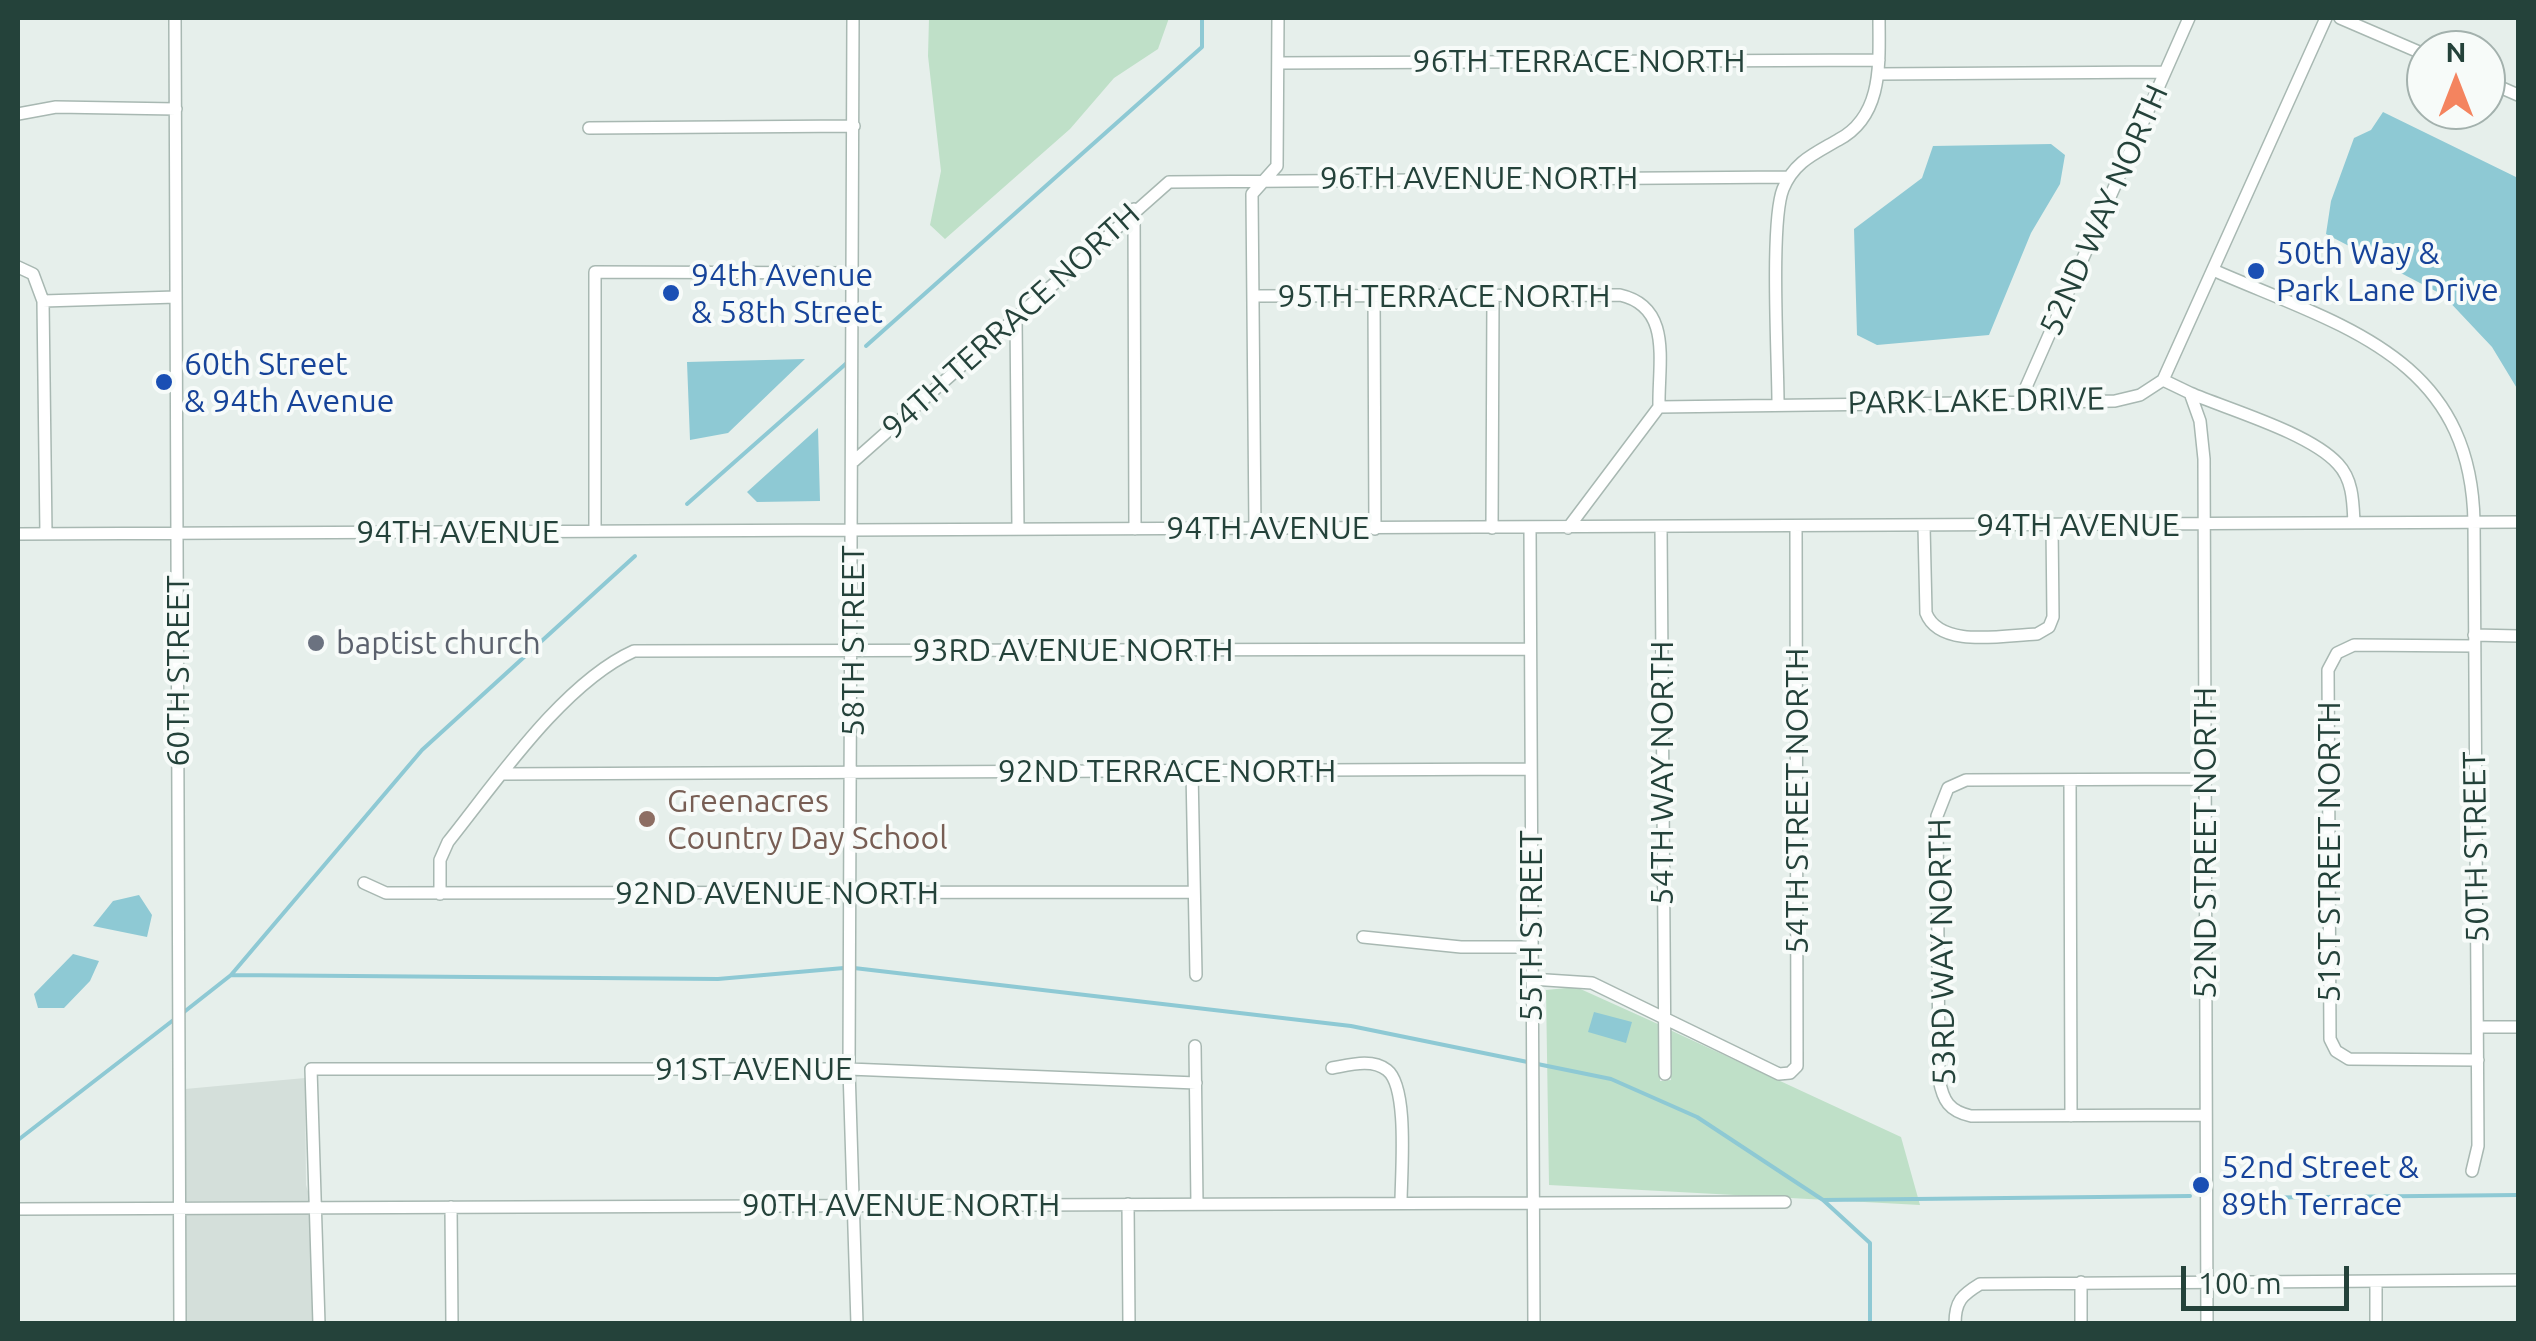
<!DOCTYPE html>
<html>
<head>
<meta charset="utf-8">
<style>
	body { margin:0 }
	#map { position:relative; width:2536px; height:1341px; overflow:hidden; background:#e6efeb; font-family:Ubuntu,sans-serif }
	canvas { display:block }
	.frame { position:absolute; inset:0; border:20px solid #24423a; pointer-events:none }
	.north { position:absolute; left:2406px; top:30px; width:100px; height:100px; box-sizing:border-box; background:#f7fbf9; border:2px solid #a3b1ad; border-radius:50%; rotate:0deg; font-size:28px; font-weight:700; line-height:40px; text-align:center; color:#24423a }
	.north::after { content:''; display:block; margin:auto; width:35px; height:45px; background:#f4845f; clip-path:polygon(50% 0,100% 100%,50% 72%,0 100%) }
	.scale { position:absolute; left:2181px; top:1266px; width:168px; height:45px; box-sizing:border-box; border:5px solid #24423a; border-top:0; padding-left:12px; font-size:30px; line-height:35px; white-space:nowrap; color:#24423a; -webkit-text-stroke:8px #f7fbf9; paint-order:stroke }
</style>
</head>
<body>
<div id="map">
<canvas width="2536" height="1341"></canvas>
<div class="frame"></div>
<div class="north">N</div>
<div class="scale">100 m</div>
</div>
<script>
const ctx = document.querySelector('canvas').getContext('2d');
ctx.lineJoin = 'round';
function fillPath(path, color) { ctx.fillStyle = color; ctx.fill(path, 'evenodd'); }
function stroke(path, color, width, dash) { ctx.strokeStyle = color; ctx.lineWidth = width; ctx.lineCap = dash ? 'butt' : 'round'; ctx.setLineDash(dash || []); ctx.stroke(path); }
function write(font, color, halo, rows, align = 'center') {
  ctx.font = font + ' Ubuntu,sans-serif'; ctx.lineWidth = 8; ctx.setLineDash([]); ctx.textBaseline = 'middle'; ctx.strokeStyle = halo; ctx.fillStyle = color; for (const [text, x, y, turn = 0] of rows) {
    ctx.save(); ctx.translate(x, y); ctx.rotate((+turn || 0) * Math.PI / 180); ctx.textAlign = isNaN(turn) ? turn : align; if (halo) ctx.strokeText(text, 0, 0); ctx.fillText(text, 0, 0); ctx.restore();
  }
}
const built = new Path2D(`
	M305 1078 306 1185 311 1201H186L185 1089Z
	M186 1214H313L314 1323H186Z`);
const green = new Path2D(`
	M929 18H1169L1158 49 1114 78 1070 129 945 239 930 225 941 171 928 56Z
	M1576 987 1658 1024 1660 1081 1671 1080 1670 1030 1901 1137 1920 1205 1549 1185 1546 990Z`);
const water = new Path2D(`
	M2383 112 2518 178V390L2492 347 2443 295 2326 234 2331 201 2354 138 2371 130Z
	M2051 144 2065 155 2060 184 2031 233 1989 335 1877 345 1857 335 1854 229 1922 178 1933 146Z
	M805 359 728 433 690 440 687 362Z
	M818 428 820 501 757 502 747 492Z
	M139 895 152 915 147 937 93 926 113 901Z
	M73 954 99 961 90 981 64 1008H38L34 994Z
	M1594 1012 1632 1022 1626 1043 1588 1032Z`);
const stream = new Path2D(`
	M866 346 1202 47V18
	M687 504 849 361
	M854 968 1351 1026 1611 1079 1697 1117 1823 1200 1870 1243V1324
	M231 975 718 979 844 968
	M184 1012 231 975 422 750 635 556
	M18 1140 176 1018
	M2227 1198 2518 1195
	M1823 1200 2190 1196`);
const minor = new Path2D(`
	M175 18 180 1324
	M853 18 849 1069 857 1324
	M2340 18 2426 55
	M1278 63 1879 60
	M1879 74 2165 72
	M2486 81 2518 95
	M18 114 56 107 176 109
	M589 128 854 126
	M1134 209 1135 529
	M18 267 33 274 43 301 46 534
	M2213 270C2341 326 2471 356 2474 522L2478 1146 2472 1171
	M1253 296 1620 295C1673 307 1658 363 1659 407
	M1374 296 1375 529
	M43 301 176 297
	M1016 318 1018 529
	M2163 380 2190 393 2200 421 2204 459 2207 1324
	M2190 393C2230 410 2310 433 2338 464 2353 480 2353 502 2354 523
	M1778 403C1778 359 1770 222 1783 189 1794 162 1814 154 1838 140 1884 116 1879 61 1879 18
	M2019 403 2189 18
	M854 461 1169 182 1789 177
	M1924 526 1926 613C1940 649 2004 635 2037 634L2049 627 2053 617 2052 526
	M1661 527 1665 1074
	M1492 528 1493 296
	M1568 528 1659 407 2115 401 2140 395 2163 380 2326 18
	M1255 529 1252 194 1277 166 1278 18
	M1530 529 1534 1324
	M595 531V272L853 273
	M18 534 2518 522
	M2474 635 2518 636
	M2474 646 2354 645 2337 653 2328 670 2330 1039 2336 1051 2349 1059 2478 1060
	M1192 771 1196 975
	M503 774 1530 769
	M2204 779 1966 780 1948 788 1937 816 1939 1079C1943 1101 1949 1111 1971 1116L2206 1115
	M2070 780 2071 1116
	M364 883 386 893 1193 892
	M440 894V860L448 842C496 782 563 683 634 651L1530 649
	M1363 937 1461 947H1531
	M1531 979 1592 983 1779 1074 1790 1073 1797 1066 1796 526
	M2478 1027H2518
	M1195 1046 1197 1204
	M1332 1068C1349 1065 1372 1058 1387 1070 1409 1087 1401 1174 1401 1203
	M1128 1204 1129 1324
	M451 1207 452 1324
	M18 1209 1785 1202
	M2081 1282V1324
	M2376 1282V1324
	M319 1324 311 1069H849L1196 1083
	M1955 1324C1955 1301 1962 1295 1980 1284L2518 1280`);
const markers = [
	[2256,271,10,"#1a4fb4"],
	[671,293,10,"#1a4fb4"],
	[164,382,10,"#1a4fb4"],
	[316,643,10,"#6b7280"],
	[647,819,10,"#8d6e63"],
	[2201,1185,10,"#1a4fb4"]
];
const streetNames = [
	["96TH TERRACE NORTH",1579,61],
	["96TH AVENUE NORTH",1479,178],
	["52ND WAY NORTH",2104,210,-66],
	["95TH TERRACE NORTH",1444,296],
	["94TH TERRACE NORTH",1011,321,-42],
	["PARK LAKE DRIVE",1976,401,-1],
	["94TH AVENUE",2078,525],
	["94TH AVENUE",1268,528],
	["94TH AVENUE",458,532],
	["58TH STREET",853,641,-90],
	["93RD AVENUE NORTH",1073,650],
	["60TH STREET",178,671,-90],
	["92ND TERRACE NORTH",1167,771],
	["54TH WAY NORTH",1662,773,-90],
	["54TH STREET NORTH",1797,801,-90],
	["52ND STREET NORTH",2205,843,-90],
	["50TH STREET",2476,847,-91],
	["51ST STREET NORTH",2329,852,-90],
	["92ND AVENUE NORTH",777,893],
	["55TH STREET",1531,926,-90],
	["53RD WAY NORTH",1942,952,-91],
	["91ST AVENUE",754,1069],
	["90TH AVENUE NORTH",901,1205]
];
const transitNames = [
	["50th Way &",2276,253],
	["Park Lane Drive",2276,290],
	["94th Avenue",691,275],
	["& 58th Street",691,312],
	["60th Street",184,364],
	["& 94th Avenue",184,401],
	["52nd Street &",2221,1167],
	["89th Terrace",2221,1204]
];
const worshipNames = [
	["baptist church",336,643]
];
const educationNames = [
	["Greenacres",667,801],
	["Country Day School",667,838]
];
fillPath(built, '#d4dfda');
fillPath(green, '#bfe0c8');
fillPath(water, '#8ec9d4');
stroke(stream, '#8ec9d4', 4);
stroke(minor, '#a8b8b2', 14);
stroke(minor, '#fff', 11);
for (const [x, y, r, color] of markers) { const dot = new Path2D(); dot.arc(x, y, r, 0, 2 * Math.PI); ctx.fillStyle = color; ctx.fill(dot); stroke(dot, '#f7fbf9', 4); }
write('32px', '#24423a', '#f7fbf9', streetNames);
write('32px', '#164399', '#f7fbf9', transitNames, 'left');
write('32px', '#5b616d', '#f7fbf9', worshipNames, 'left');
write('32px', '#785e54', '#f7fbf9', educationNames, 'left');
</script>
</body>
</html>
